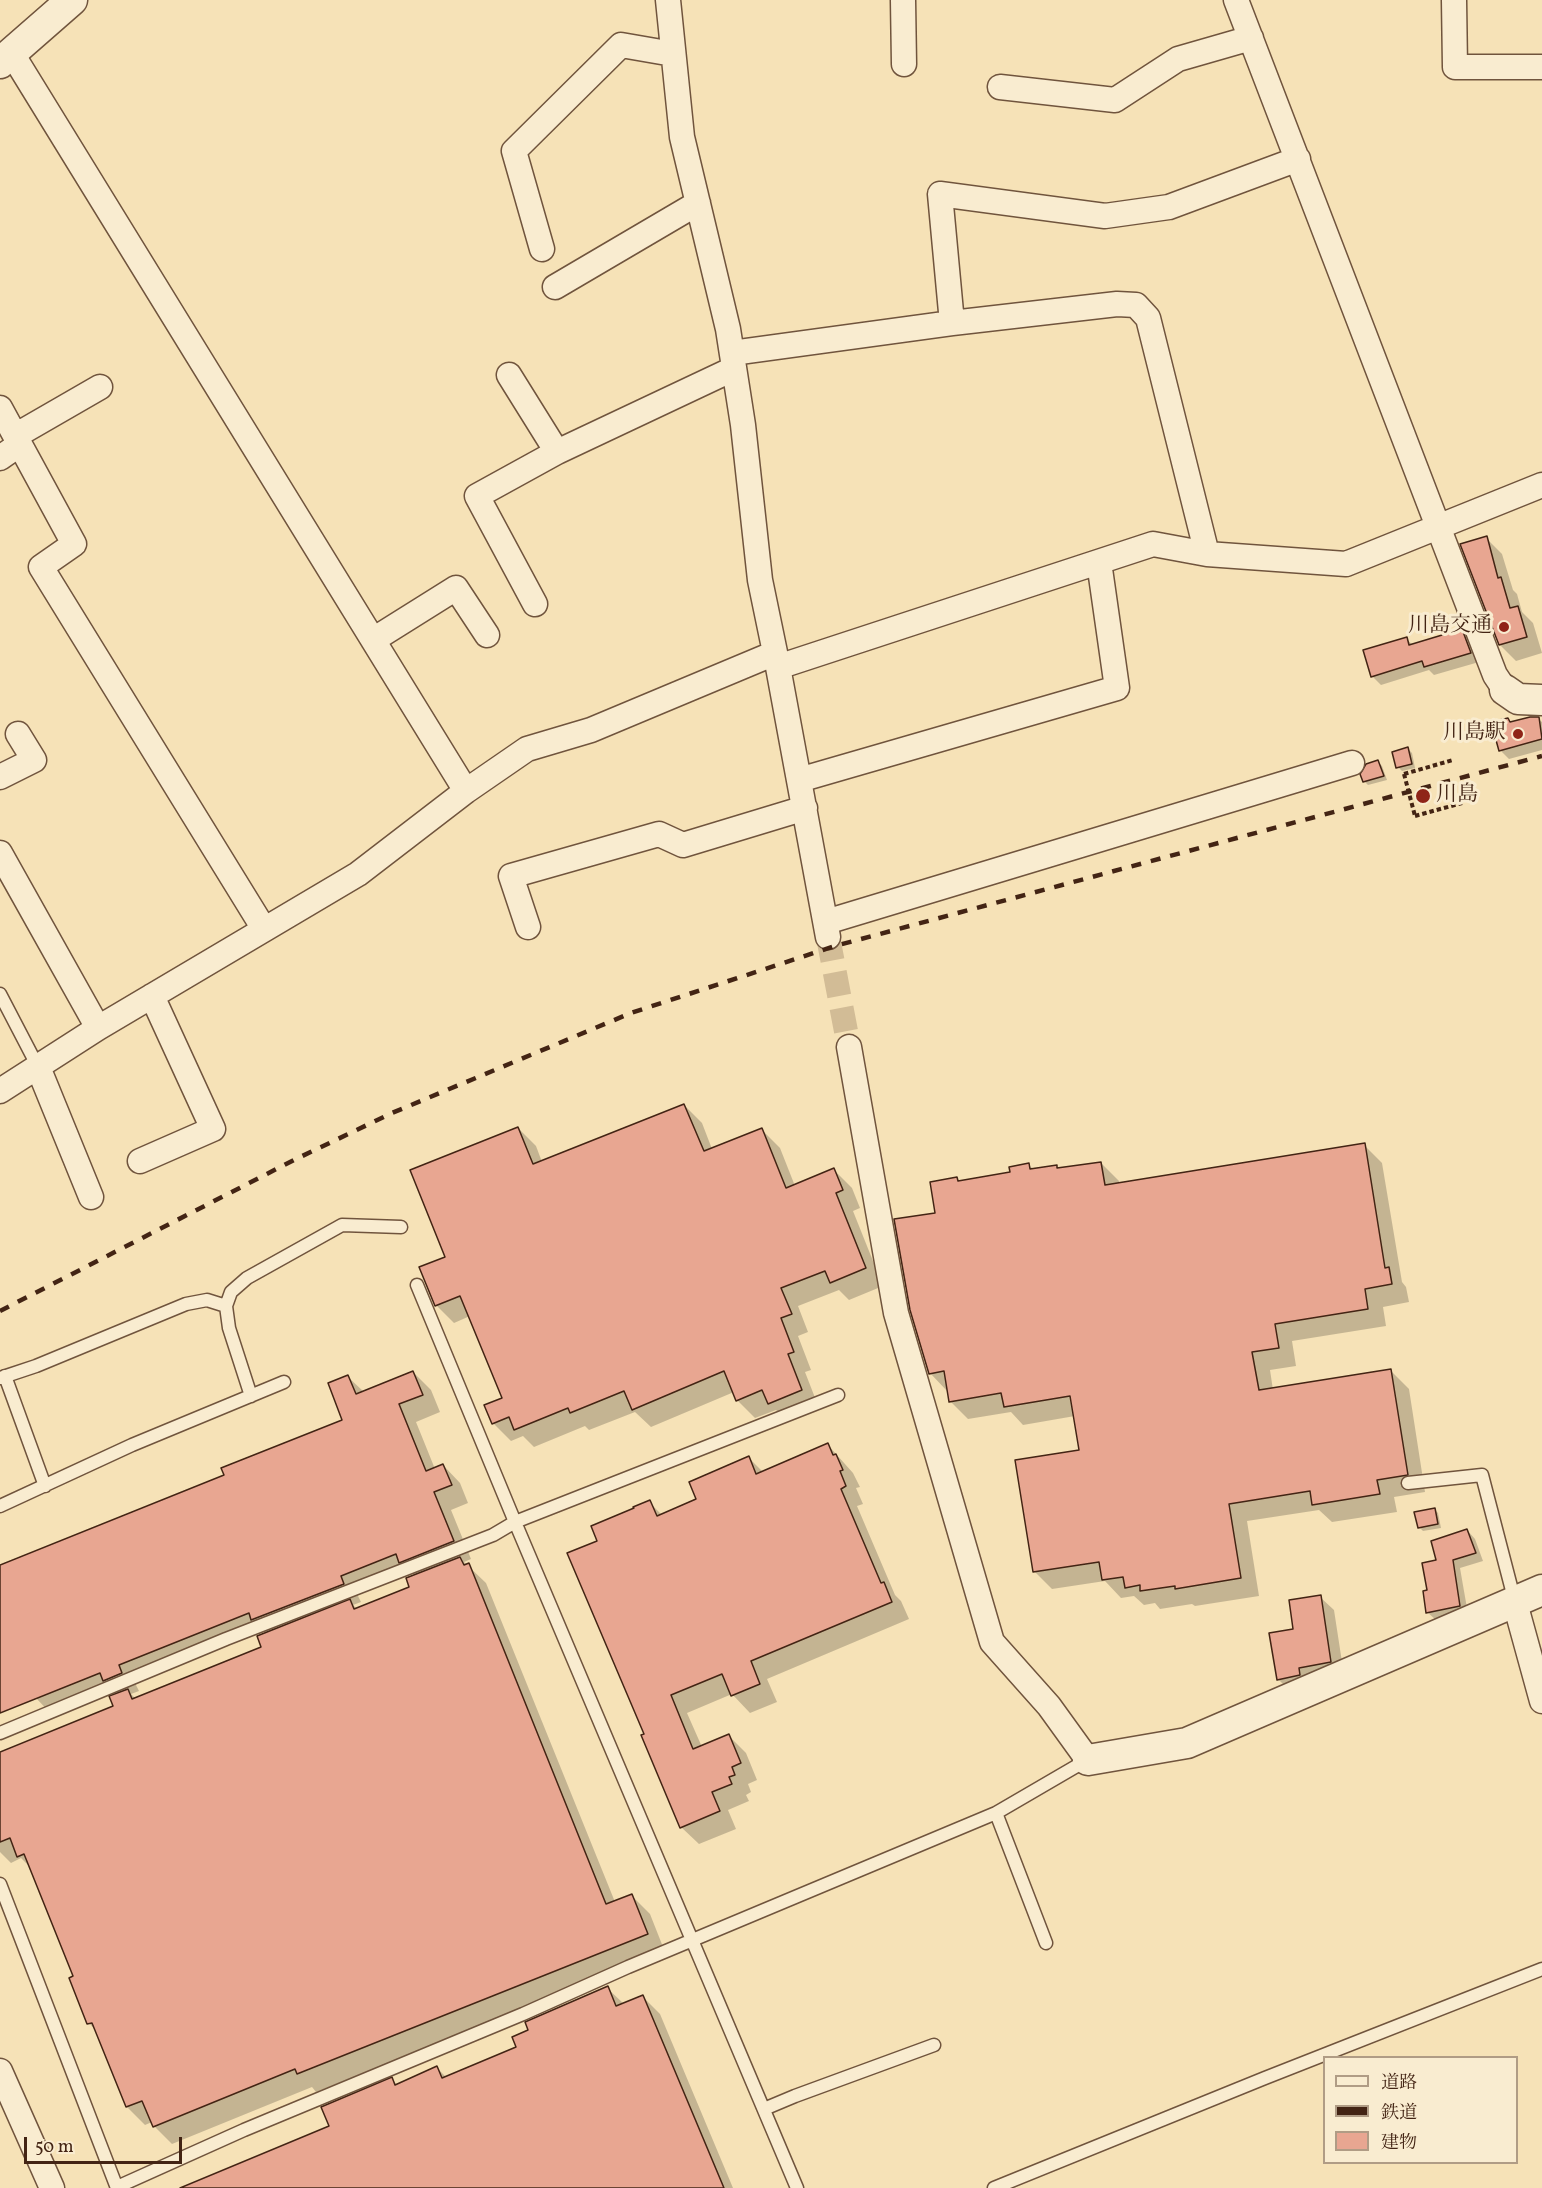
<!DOCTYPE html>
<html>
<head>
<meta charset="utf-8">
<style>
	body { margin:0 }
	#map { position:relative; width:1542px; height:2188px; overflow:hidden; background:#f6e2b7; font-family:Vollkorn,"Noto Serif JP",serif }
	canvas { display:block }
	.legend { position:absolute; left:1323px; top:2056px; width:195px; height:108px; box-sizing:border-box; background:#f9ecd0; border:2px solid #b09c85; margin:0; padding:8px 10px; list-style:none; font-size:18px; color:#432414 }
	.legend li { display:flex; align-items:center; gap:12px; height:30px }
	.legend b { width:30px; border:2px solid #b09c85 }
	.scale { position:absolute; left:24px; top:2137px; width:158px; height:27px; box-sizing:border-box; border:3px solid #432414; border-top:0; padding-left:8px; font-size:18px; line-height:21px; white-space:nowrap; color:#432414; -webkit-text-stroke:4px #f9ecd0; paint-order:stroke }
</style>
</head>
<body>
<div id="map">
<canvas width="1542" height="2188"></canvas>
<ul class="legend">
<li><b style="height:8px;background:#f9ecd0"></b>道路</li>
<li><b style="height:8px;background:#432414"></b>鉄道</li>
<li><b style="height:16px;background:#e8a691"></b>建物</li>
</ul>
<div class="scale">50 m</div>
</div>
<script>
const ctx = document.querySelector('canvas').getContext('2d');
ctx.lineJoin = 'round';
function fillPath(path, color) { ctx.fillStyle = color; ctx.fill(path, 'evenodd'); }
function stroke(path, color, width, dash) { ctx.strokeStyle = color; ctx.lineWidth = width; ctx.lineCap = dash ? 'butt' : 'round'; ctx.setLineDash(dash || []); ctx.stroke(path); }
function write(font, color, halo, rows, align = 'center') {
  ctx.font = font + ' Vollkorn,"Noto Serif JP",serif'; ctx.lineWidth = 6; ctx.setLineDash([]); ctx.textBaseline = 'middle'; ctx.strokeStyle = halo; ctx.fillStyle = color; for (const [text, x, y, turn = 0] of rows) {
    ctx.save(); ctx.translate(x, y); ctx.rotate((+turn || 0) * Math.PI / 180); ctx.textAlign = isNaN(turn) ? turn : align; if (halo) ctx.strokeText(text, 0, 0); ctx.fillText(text, 0, 0); ctx.restore();
  }
}
const shadow = new Path2D(`
	M1486 538 1502 554 1513 590 1517 594 1522 612 1533 623 1542 653 1516 661 1500 645Z
	M1462 631 1471 640 1479 662 1434 675 1429 670 1381 685 1372 676 1406 639 1413 645Z
	M1508 719 1512 723 1538 719 1542 722V750L1509 759 1500 750Z
	M1408 749 1412 753 1415 768 1402 771 1398 767Z
	M1378 762 1382 766 1387 780 1368 785 1364 781Z
	M684 1105 702 1123 712 1149 762 1130 780 1148 795 1186 834 1170 852 1188 860 1208 853 1211 883 1286 849 1300 839 1290 798 1306 808 1332 798 1336 811 1370 805 1372 819 1408 787 1421 776 1410 755 1418 737 1400 734 1392 651 1427 635 1412 589 1430 585 1426 534 1447 523 1436 511 1441 493 1423 503 1399 470 1316 454 1323 436 1305 447 1257 518 1128 536 1146 542 1162Z
	M1364 1145 1382 1163 1402 1282 1406 1287 1409 1302 1383 1307 1386 1326 1292 1341 1296 1366 1270 1370 1273 1390 1391 1371 1409 1389 1425 1492 1394 1497 1397 1512 1332 1522 1319 1510 1247 1521 1259 1596 1195 1606 1192 1604 1160 1609 1155 1603 1144 1605 1134 1596 1121 1598 1105 1581 1052 1589 1034 1571 1081 1451 1075 1416 1023 1425 1011 1412 968 1419 950 1401 948 1392 930 1373 936 1214 957 1179 960 1182 1011 1174 1029 1165 1034 1170 1056 1167 1059 1170 1101 1163 1119 1181V1184Z
	M413 1372 431 1390 440 1412 416 1422 435 1469 443 1465 460 1483 468 1503 451 1510 471 1559 464 1562 486 1583 615 1902 632 1896 650 1914 665 1952 316 2092 312 2087 172 2144 154 2126 152 2122 145 2125 127 2107 97 2032 89 2023 75 1977 32 1869 21 1858 11 1863 0 1852V1753L115 1707 118 1694 115 1691 53 1716 36 1698 0 1695V1566L225 1476 344 1421 348 1377 364 1392ZM411 1572 415 1576 411 1588 358 1610 353 1605 361 1602 357 1594ZM264 1631 267 1634 263 1648 136 1699 131 1694 139 1691 135 1683Z
	M828 1445 853 1473 860 1487 856 1488 863 1504 857 1506 895 1595 901 1601 909 1619 767 1679 777 1702 750 1713 732 1694 687 1713 702 1747 729 1736 746 1753 757 1780 748 1784 751 1792 746 1795 749 1801 728 1810 736 1829 699 1844 681 1827 645 1735 599 1542 649 1502 662 1515 698 1500 749 1458 763 1472Z
	M1434 1509 1438 1513 1441 1528 1423 1531 1419 1527Z
	M1467 1530 1475 1539 1483 1561 1460 1568 1468 1614 1436 1620 1427 1612 1428 1591 1438 1561Z
	M1320 1597 1334 1610 1344 1675 1292 1693 1278 1679Z
	M607 1988 624 2004 642 1996 660 2014 733 2188H183L331 2126 392 2079 397 2085 437 2068 447 2078 518 2048Z`);
const building = new Path2D(`
	M1487 536 1498 578 1501 577 1510 608 1518 606 1527 637 1499 645 1460 544Z
	M1462 629 1471 653 1424 667 1422 661 1371 677 1363 650 1407 637 1409 645Z
	M1530 717H1539L1542 739 1499 751 1491 722 1508 718 1510 722Z
	M1408 747 1412 764 1396 768 1392 752Z
	M1378 760 1384 776 1363 782 1360 774 1366 764Z
	M684 1104 704 1151 762 1128 786 1188 834 1168 843 1190 836 1193 866 1268 830 1283 825 1271 781 1288 792 1314 781 1318 794 1352 788 1354 802 1390 768 1404 762 1390 736 1401 724 1371 632 1410 624 1391 570 1413 568 1408 514 1430 509 1417 492 1424 484 1405 502 1398 460 1296 435 1306 419 1267 445 1257 410 1170 518 1127 533 1164Z
	M1365 1143 1385 1268 1389 1267 1392 1284 1365 1289 1368 1309 1275 1324 1279 1348 1252 1352 1259 1390 1391 1369 1408 1475 1377 1480 1380 1494 1312 1505 1310 1491 1229 1504 1241 1578 1175 1589V1586L1140 1591V1585L1125 1588 1123 1577 1102 1580 1099 1562 1033 1572 1015 1460 1079 1450 1070 1396 1004 1407 1001 1393 949 1402 944 1371 929 1374 910 1310 894 1219 935 1213 930 1182 957 1177 958 1181 1010 1172 1009 1167 1029 1163 1030 1169 1057 1165V1168L1101 1162 1105 1185Z
	M413 1371 423 1395 399 1404 426 1471 443 1464 452 1485 434 1492 454 1541 399 1563 396 1554 341 1576 344 1584 251 1620 249 1613 119 1665 122 1673 103 1681 100 1673 0 1713V1565L224 1475 221 1468 342 1420 328 1383 348 1375 356 1394Z
	M828 1443 833 1455 836 1454 843 1470 840 1471 846 1486 841 1489 881 1583 884 1582 892 1602 751 1661 760 1684 731 1696 722 1674 671 1695 693 1749 729 1734 741 1763 732 1767 735 1775 729 1777 732 1784 712 1792 720 1811 680 1828 641 1735 644 1734 567 1553 597 1541 591 1526 634 1508 633 1507 650 1500 657 1516 696 1499 689 1482 749 1456 756 1474Z
	M1435 1508 1438 1524 1418 1528 1414 1512Z
	M1467 1529 1476 1553 1453 1560 1460 1606 1426 1613 1423 1591 1427 1590 1422 1563 1436 1560 1431 1541Z
	M460 1557 464 1565 469 1563 606 1904 632 1894 648 1934 297 2074 295 2069 153 2127 142 2101 126 2107 92 2023 87 2024 69 1978 73 1976 24 1854 17 1857 10 1838 0 1842V1752L113 1706 109 1696 128 1689 132 1699 261 1647 257 1636 350 1599 354 1609 409 1587 406 1578Z
	M1321 1595 1331 1662 1299 1668 1300 1675 1277 1680 1269 1633 1293 1629 1289 1600Z
	M608 1986 616 2006 643 1995 724 2188H180L329 2126 321 2107 392 2077 395 2085 437 2066 442 2078 516 2047 512 2037 528 2030 525 2022Z`);
const minorTunnel = new Path2D(`
	M828 937 849 1047`);
const path = new Path2D(`
	M1404 774 1453 760
	M1415 816 1462 803`);
const service = new Path2D(`
	M0 994 38 1067
	M417 1285 515 1522 797 2188
	M5 1376 45 1486
	M0 1378 36 1366 186 1304 207 1300 226 1306
	M251 1396 229 1328 226 1306 231 1292 247 1278 342 1225 401 1227
	M1408 1483 1482 1475 1515 1602
	M0 1506 132 1445 284 1382
	M0 1733 226 1639 493 1535 515 1522 838 1395
	M996 1813 1046 1943
	M0 1884 117 2188
	M764 2109 795 2096 934 2045
	M117 2187 244 2130 523 2014 628 1967 996 1813 1087 1760
	M994 2188 1265 2078 1542 1969`);
const minor = new Path2D(`
	M668 0 682 137 728 329 743 425 760 580 778 667 828 937
	M903 0 904 64
	M1236 0 1495 675 1505 690
	M1454 0 1455 67H1542
	M11 52 466 791
	M1000 87 1115 100 1178 59 1251 38
	M542 249 514 151 621 45 673 54
	M555 287 698 203
	M952 323 940 194 1105 216 1169 207 1298 159
	M732 353 952 323 1117 304 1136 305 1148 318 1207 554
	M509 375 557 452
	M0 408 74 544 41 567 264 929
	M15 436 100 387
	M0 458 20 444
	M535 604 477 496 557 452 733 369
	M373 640 456 588 487 635
	M778 667 1153 544 1207 554 1346 564 1542 485
	M0 777 34 760 18 734
	M799 780 1117 688 1099 562
	M0 853 98 1028
	M826 922 1352 763
	M528 927 511 876 659 834 683 845 805 808
	M849 1047 896 1313 992 1642 1049 1706 1088 1760
	M38 1067 91 1197
	M0 1091 98 1028 358 874 466 791 527 749 591 730 775 653
	M140 1161 213 1129 152 996
	M1515 1603 1542 1701
	M0 2071 52 2188`);
const tertiary = new Path2D(`
	M0 63 72 0
	M1505 690 1518 699 1542 700
	M1088 1760 1187 1743 1542 1590`);
const rail = new Path2D(`
	M0 1311 294 1160 392 1113 631 1013 835 946 1542 756`);
const pathBridge = new Path2D(`
	M1404 774 1415 816`);
const markers = [
	[1504,627,6,"#8f2418"],
	[1518,734,6,"#8f2418"],
	[1423,796,8,"#8f2418"]
];
const poiNames = [
	["川島交通",1492,627],
	["川島駅",1506,734],
	["川島",1436,796,"left"]
];
fillPath(shadow, '#0003');
fillPath(building, '#e8a691');
stroke(building, '#432414', 1.5);
stroke(minorTunnel, '#d2bc96', 24, [24, 12]);
stroke(service, '#70543d', 15);
stroke(minor, '#70543d', 27);
stroke(tertiary, '#70543d', 33);
stroke(path, '#432414', 4, [4.5, 3]);
stroke(service, '#f9ecd0', 12);
stroke(minor, '#f9ecd0', 24);
stroke(tertiary, '#f9ecd0', 30);
stroke(rail, '#432414', 4.5, [10, 10]);
stroke(pathBridge, '#432414', 4, [4.5, 3]);
for (const [x, y, r, color] of markers) { const dot = new Path2D(); dot.arc(x, y, r, 0, 2 * Math.PI); ctx.fillStyle = color; ctx.fill(dot); stroke(dot, '#f9ecd0', 2); }
write('21px', '#432414', '#f9ecd0', poiNames, 'right');
</script>
</body>
</html>
